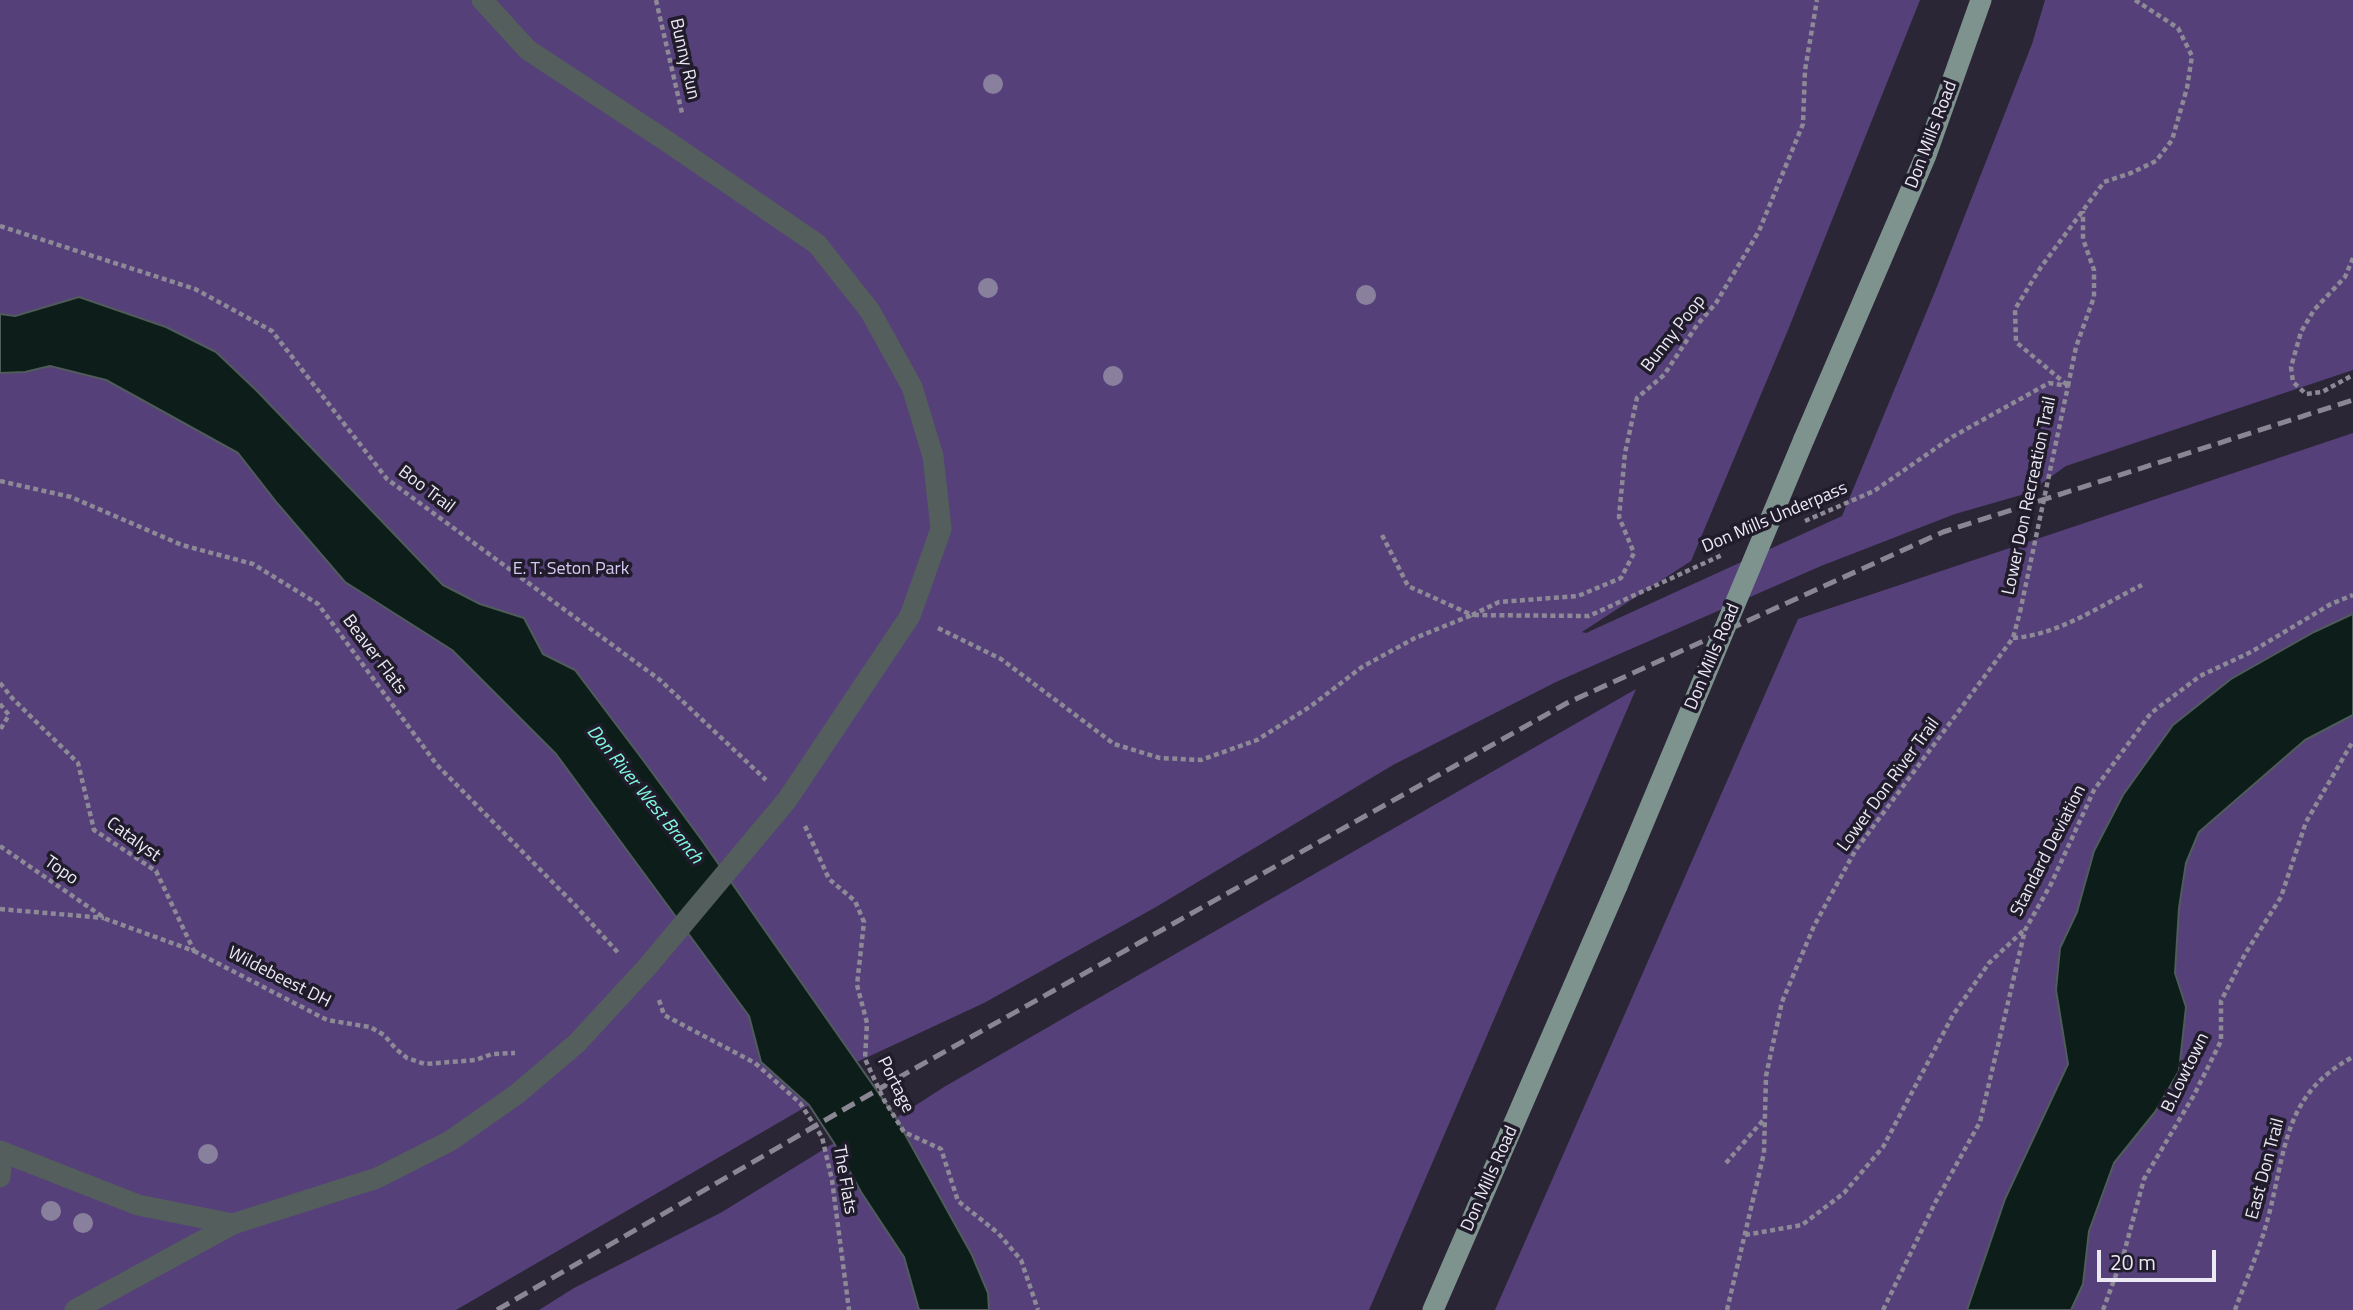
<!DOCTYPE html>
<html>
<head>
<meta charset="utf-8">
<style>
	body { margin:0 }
	#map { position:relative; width:2353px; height:1310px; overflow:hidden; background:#2a2635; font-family:"Titillium Web",sans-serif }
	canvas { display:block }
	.scale { position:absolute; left:2097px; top:1250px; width:119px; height:32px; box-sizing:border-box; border:4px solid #ece9f4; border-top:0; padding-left:9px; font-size:21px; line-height:24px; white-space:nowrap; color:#ece9f4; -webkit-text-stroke:5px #211c2b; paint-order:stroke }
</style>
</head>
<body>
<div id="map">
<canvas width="2353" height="1310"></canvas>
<div class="scale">20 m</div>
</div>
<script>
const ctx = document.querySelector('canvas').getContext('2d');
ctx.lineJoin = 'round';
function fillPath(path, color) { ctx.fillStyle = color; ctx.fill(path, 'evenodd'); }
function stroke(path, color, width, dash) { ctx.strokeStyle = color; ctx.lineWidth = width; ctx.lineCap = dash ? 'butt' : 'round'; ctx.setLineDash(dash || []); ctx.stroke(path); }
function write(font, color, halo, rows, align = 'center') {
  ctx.font = font + ' "Titillium Web",sans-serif'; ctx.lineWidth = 7; ctx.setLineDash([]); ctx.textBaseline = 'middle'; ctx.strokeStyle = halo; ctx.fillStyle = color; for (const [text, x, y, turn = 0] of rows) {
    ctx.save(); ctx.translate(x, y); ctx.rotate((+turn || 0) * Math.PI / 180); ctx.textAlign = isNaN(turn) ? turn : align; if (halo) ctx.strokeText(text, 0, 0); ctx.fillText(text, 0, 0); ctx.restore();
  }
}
const green = new Path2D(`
	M0 0H1920L1788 330 1691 561 1582 632 1586 633 1842 516 1936 289 2032 44 2045 0H2353V370L2066 466 2028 493 1955 514 1821 566 1617 655 1556 682 1393 765 1156 907 984 1003 857 1062 809 1105 456 1310H0Z
	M2353 433V1310H1495L1798 619Z
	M1636 689 1369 1310H539L574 1288 722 1212 834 1143 858 1185 912 1148 896 1118 944 1087Z`);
const water = new Path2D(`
	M79 297 166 327 216 352 257 391 443 585 480 604 524 618 543 654 575 670 643 760 701 839 896 1118 972 1255 988 1293 989 1310H919L904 1257 861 1192 834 1143 809 1105 761 1062 749 1016 556 754 452 650 345 582 277 503 238 453 106 380 50 366 25 372 0 373V314L15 316Z
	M2353 614V715L2305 740 2199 832 2186 863 2179 908 2175 973 2186 1007 2179 1071 2155 1112 2114 1163 2089 1231 2083 1284 2071 1310H1967L2005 1199 2068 1064 2056 990 2060 948 2077 912 2094 851 2123 795 2173 725 2231 679 2314 632Z`);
const path = new Path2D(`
	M656 0 682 113
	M0 226 195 289 272 331 387 479 660 680 766 780
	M2353 258 2345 277 2314 310 2301 332 2291 367 2293 382 2306 394 2322 392 2353 375
	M2067 385 2016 342 2015 309 2041 267 2104 182 2131 173 2156 161 2172 140 2187 88 2192 56 2178 28 2135 0
	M2068 386 2076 347 2094 297V270L2083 239V211
	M0 481 71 497 182 545 253 564 318 604 437 765 575 905 620 955
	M1805 521 1874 491 1952 437 2049 383 2068 386
	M1382 535 1408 586 1472 615 1499 602 1578 596 1621 578 1634 553 1619 517 1625 453 1637 398 1664 375 1697 325 1716 303 1759 231 1803 124 1805 70 1817 0
	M938 628 1001 659 1114 744 1160 758 1201 760 1257 740 1311 706 1362 667 1415 638 1472 615 1589 616 1722 555
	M2013 638C2059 635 2101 605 2142 585
	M0 683 13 699 78 763 94 830 156 871 194 951 106 919 0 846
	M0 704 9 715 0 730
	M805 826 829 879 855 901 864 922 857 985 867 1023 865 1059 884 1100 904 1132 941 1149 958 1201 998 1233 1021 1260 1038 1310
	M0 909 104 918
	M194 951 327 1020 370 1027 384 1035 396 1049 407 1058 425 1064 476 1060 492 1054 515 1053
	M659 1000 664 1015 755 1063 800 1103 822 1137 832 1180 849 1310
	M1726 1163 1765 1118
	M1745 1235 1802 1225 1844 1193 1883 1147 1953 1015 1989 963 2024 930
	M1727 1310 1764 1153 1766 1076 1782 1002 1814 926 1855 851 2013 638 2020 612
	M1883 1310 1935 1203 1980 1122 2025 930 2051 884 2094 790 2151 713 2200 676 2251 652 2331 604 2353 595
	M2103 1310 2124 1253 2144 1179 2194 1095 2221 1041V1001L2245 954 2281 897 2306 822 2353 741
	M2235 1310C2246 1280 2260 1249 2268 1218 2286 1151 2283 1094 2353 1057`);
const minor = new Path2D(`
	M0 1151 138 1205 233 1224
	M0 1177 2 1153
	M75 1310 233 1224 377 1178 450 1141 517 1094 577 1043 648 966 787 800 910 616 941 529 933 456 912 387 870 311 817 244 668 142 528 50 482 0`);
const major = new Path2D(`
	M1804 439 1926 155 1981 0
	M1433 1310 1617 886`);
const rail = new Path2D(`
	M497 1310 912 1070 1567 703 1943 532 2353 400`);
const pathBridge = new Path2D(`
	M2020 612 2068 386`);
const majorBridge = new Path2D(`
	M1617 886 1804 439`);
const trees = [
	[993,84],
	[988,288],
	[1366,295],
	[1113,376],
	[208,1154],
	[51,1211],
	[83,1223]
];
const streetNames = [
	["Bunny Run",684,59,77],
	["Don Mills Road",1932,135,-69],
	["Bunny Poop",1674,334,-52],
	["Boo Trail",426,490,37],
	["Lower Don Recreation Trail",2030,496,-78],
	["Don Mills Underpass",1775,518,-23],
	["Beaver Flats",374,655,53],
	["Don Mills Road",1713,657,-67],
	["Lower Don River Trail",1889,785,-54],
	["Catalyst",133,840,36],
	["Standard Deviation",2049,851,-63],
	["Topo",61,871,35],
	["Wildebeest DH",279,978,27],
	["B.Lowtown",2186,1073,-64],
	["Portage",895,1085,63],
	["East Don Trail",2266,1169,-75],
	["Don Mills Road",1490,1179,-66],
	["The Flats",844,1180,80]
];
const parkNames = [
	["E. T. Seton Park",571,570]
];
const waterNames = [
	["Don River West Branch",644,795,51]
];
fillPath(green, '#55407a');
fillPath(water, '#0d1e1a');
stroke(water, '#505b5b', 2);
stroke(path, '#8d8996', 4.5, [5, 3.5]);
stroke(minor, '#545e5c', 21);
stroke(major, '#7f938e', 21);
stroke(rail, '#8a8693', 5, [14, 7]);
stroke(pathBridge, '#8d8996', 4.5, [5, 3.5]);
stroke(majorBridge, '#7f938e', 21);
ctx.fillStyle = '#89809e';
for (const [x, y] of trees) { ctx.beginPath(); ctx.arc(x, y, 10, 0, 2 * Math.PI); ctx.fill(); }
write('18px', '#ece9f4', '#211c2b', streetNames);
write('18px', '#d6caf3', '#211c2b', parkNames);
write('italic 19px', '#81fce3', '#211c2b', waterNames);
</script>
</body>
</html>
